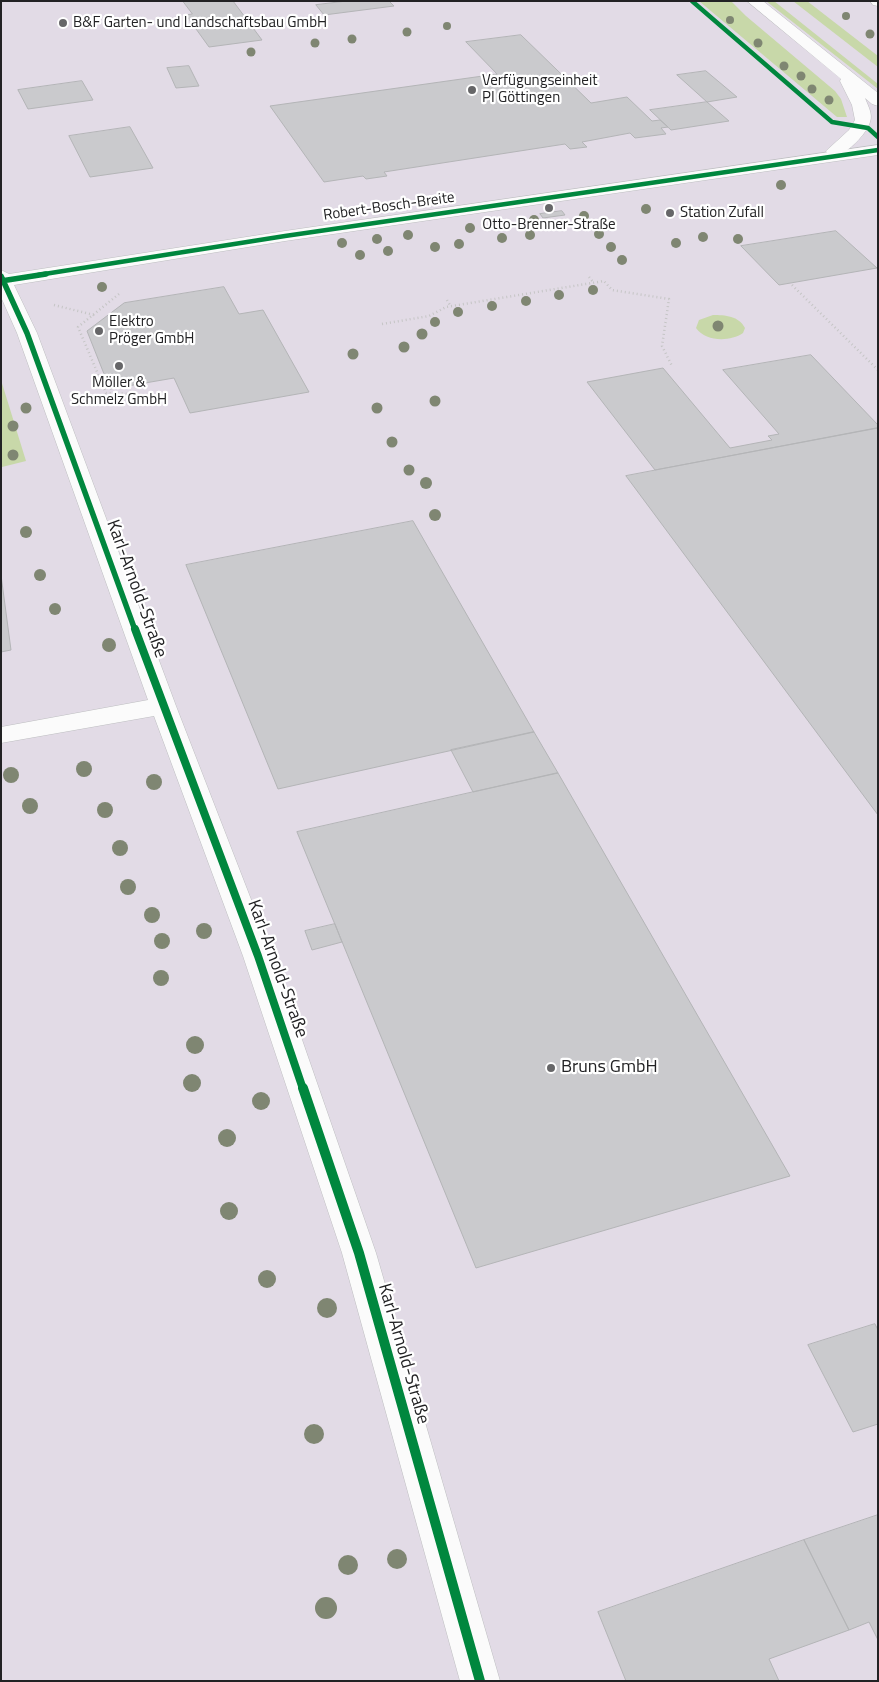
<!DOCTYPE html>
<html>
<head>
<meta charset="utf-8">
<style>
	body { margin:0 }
	#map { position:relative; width:879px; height:1682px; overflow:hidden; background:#e3e4e7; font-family:"Titillium Web",sans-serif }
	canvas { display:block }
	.frame { position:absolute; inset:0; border:2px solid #222224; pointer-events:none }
</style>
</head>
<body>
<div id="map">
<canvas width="879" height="1682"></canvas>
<div class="frame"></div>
</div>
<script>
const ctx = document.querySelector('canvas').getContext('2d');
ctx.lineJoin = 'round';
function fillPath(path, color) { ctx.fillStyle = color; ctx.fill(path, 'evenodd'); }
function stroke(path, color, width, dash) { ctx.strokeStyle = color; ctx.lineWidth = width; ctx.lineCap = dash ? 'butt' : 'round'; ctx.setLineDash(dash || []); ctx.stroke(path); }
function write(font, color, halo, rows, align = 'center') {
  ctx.font = font + ' "Titillium Web",sans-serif'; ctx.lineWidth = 4.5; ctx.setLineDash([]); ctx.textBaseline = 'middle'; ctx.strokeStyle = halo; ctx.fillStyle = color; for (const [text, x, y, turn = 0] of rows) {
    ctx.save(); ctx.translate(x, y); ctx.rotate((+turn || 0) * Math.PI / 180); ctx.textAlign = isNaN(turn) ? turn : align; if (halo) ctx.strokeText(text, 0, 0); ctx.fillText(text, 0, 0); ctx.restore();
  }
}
const industrial = new Path2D(`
	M1 1H878V1681H1Z`);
const green = new Path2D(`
	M699 1H731L746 16 835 91 841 99 847 117H837Z
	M766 1H774L878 84V89Z
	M793 1H807L878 56V67Z
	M713 315C725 315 739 316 745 328L743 333C730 342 706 342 696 328L699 320Z
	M1 380 26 461 2 467 1 459Z`);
const building = new Path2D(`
	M183 1H233L262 40 209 47 186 15 192 14Z
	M347 1H389L394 6 324 15 316 5Z
	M521 35 591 103 627 97 652 121 660 120 668 127 661 128 666 134 635 138 630 133 582 142 587 147 570 149 565 144 384 172 387 176 366 179 363 176 324 182 270 106 497 74 466 42Z
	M189 66 199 86 176 88 167 68Z
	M706 71 737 97 707 102 677 75Z
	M82 81 93 100 28 109 18 90Z
	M707 102 729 121 671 130 650 110Z
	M130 127 153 168 90 177 69 136Z
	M562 211 565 215 543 218 540 214Z
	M836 231 877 268 779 285 741 246Z
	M224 287 239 314 263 310 309 392 190 413 174 378 110 389 87 331 124 303Z
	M811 355 878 425V428L655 470 587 382 663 368 730 448 772 440 768 436 779 434 723 370Z
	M878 428V815L626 476Z
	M413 521 534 732 278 789 186 565Z
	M1 575 11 650 1 652Z
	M534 732 558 773 473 792 451 750Z
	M558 773 790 1176 476 1268 297 832Z
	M335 924 342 942 312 950 305 931Z
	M875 1324 878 1330V1424L853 1432 808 1345Z
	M878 1515V1640L869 1622 849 1630 804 1540Z
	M804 1540 849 1630 769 1659 779 1681H626L598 1612Z`);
const path = new Path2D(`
	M589 277 594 283
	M792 285 878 370
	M119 294 78 327 106 393 134 394
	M447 300 451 307
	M54 305 94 315
	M382 324 429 316 446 307 604 281 612 290 669 299 662 346 672 366`);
const minor = new Path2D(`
	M870 1H878V6L873 5Z
	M878 145V155L285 241 14 285 37 333 176 706 273 956 376 1253 500 1681H460L342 1253 243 956 154 716 1 743V727L148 700 17 333 1 297V270L9 274 285 231Z`);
const major = new Path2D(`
	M747 1H763L878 93V106L872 104 865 98C868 106 873 114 870 122 867 133 851 149 840 155 836 157 832 156 828 155L826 151 849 130 855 120 852 105 840 81 841 79Z`);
const cyclewayFar3 = new Path2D(`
	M692 1 832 122 868 128 878 137
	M38 275 285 236 878 150`);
const cyclewayFar2 = new Path2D(`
	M1 276 27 333 135 630
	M1 281 46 274`);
const cyclewayFar1 = new Path2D(`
	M135 629 258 956 303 1089`);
const cycleway = new Path2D(`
	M303 1088 359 1253 480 1681`);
const trees = [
	[846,16,4],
	[730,20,4],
	[447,26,4],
	[407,32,4.5],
	[870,34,4.5],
	[352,39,4.5],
	[315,43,4.5],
	[758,43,4.5],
	[251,52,4.5],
	[784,66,4.5],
	[801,76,4.5],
	[812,89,4.5],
	[829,100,4.5],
	[781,185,5],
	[646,209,5],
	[584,216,5],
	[534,220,5],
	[470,228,5],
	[599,234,5],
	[408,235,5],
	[530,235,5],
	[703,237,5],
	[502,238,5],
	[377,239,5],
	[738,239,5],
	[342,243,5],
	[676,243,5],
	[459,244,5],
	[435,247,5],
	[611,247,5],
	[388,251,5],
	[360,255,5],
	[622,260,5],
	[102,287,5],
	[593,290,5],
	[559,295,5],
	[526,301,5],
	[492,306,5],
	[458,312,5],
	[435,322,5],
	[718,326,5.5],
	[422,334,5.5],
	[404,347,5.5],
	[353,354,5.5],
	[435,401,5.5],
	[26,408,5.5],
	[377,408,5.5],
	[13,426,5.5],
	[392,442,5.5],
	[13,455,5.5],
	[409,470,5.5],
	[426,483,6],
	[435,515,6],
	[26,532,6],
	[40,575,6],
	[55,609,6],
	[109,645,7],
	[84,769,8],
	[11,775,8],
	[154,782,8],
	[30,806,8],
	[105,810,8],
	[120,848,8],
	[128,887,8],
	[152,915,8],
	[204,931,8],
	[162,941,8],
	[161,978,8],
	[195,1045,9],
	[192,1083,9],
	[261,1101,9],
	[227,1138,9],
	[229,1211,9],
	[267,1279,9],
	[327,1308,10],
	[314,1434,10],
	[397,1559,10],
	[348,1565,10],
	[326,1608,11]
];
const markers = [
	[63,23,5,"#666668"],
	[472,90,5,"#666668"],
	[549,208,5,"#666668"],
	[670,213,5,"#666668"],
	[99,331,5,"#666668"],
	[119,366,5,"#666668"],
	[551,1068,5,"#666668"]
];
const farPoinames = [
	["B&F Garten- und Landschaftsbau GmbH",73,23],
	["Verfügungseinheit",482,81],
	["PI Göttingen",482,98],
	["Station Zufall",680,213],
	["Otto-Brenner-Straße",549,225,"center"],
	["Elektro",109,322],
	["Pröger GmbH",109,339],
	["Möller &",119,383,"center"],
	["Schmelz GmbH",119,400,"center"]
];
const farStreetnames = [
	["Robert-Bosch-Breite",389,207,-8]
];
const streetNames = [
	["Karl-Arnold-Straße",136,589,70],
	["Karl-Arnold-Straße",277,969,70],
	["Karl-Arnold-Straße",403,1354,74]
];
const poiNames = [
	["Bruns GmbH",561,1068]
];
fillPath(industrial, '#e2dbe6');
fillPath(green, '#c8d8a9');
fillPath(building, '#cacacd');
stroke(building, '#b4b5b7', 1);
stroke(minor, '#bebfc1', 1);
stroke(major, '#bebfc1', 1);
stroke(path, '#c5c5c5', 2.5, [1, 3]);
fillPath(minor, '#fbfbfb');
fillPath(major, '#fbfbfb');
stroke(cyclewayFar3, '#00873e', 4.5);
stroke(cyclewayFar2, '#00873e', 5.5);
stroke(cyclewayFar1, '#00873e', 8);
stroke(cycleway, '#00873e', 10);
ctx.fillStyle = '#7f8672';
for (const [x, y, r] of trees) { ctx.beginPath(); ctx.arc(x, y, r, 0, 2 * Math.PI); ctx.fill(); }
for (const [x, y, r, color] of markers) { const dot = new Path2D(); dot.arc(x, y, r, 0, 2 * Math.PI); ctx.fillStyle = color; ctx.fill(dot); stroke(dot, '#fff', 2); }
write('15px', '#222224', '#fff', farPoinames, 'left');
write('15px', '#222224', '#fff', farStreetnames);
write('18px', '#222224', '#fff', streetNames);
write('18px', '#222224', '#fff', poiNames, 'left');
</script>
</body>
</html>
